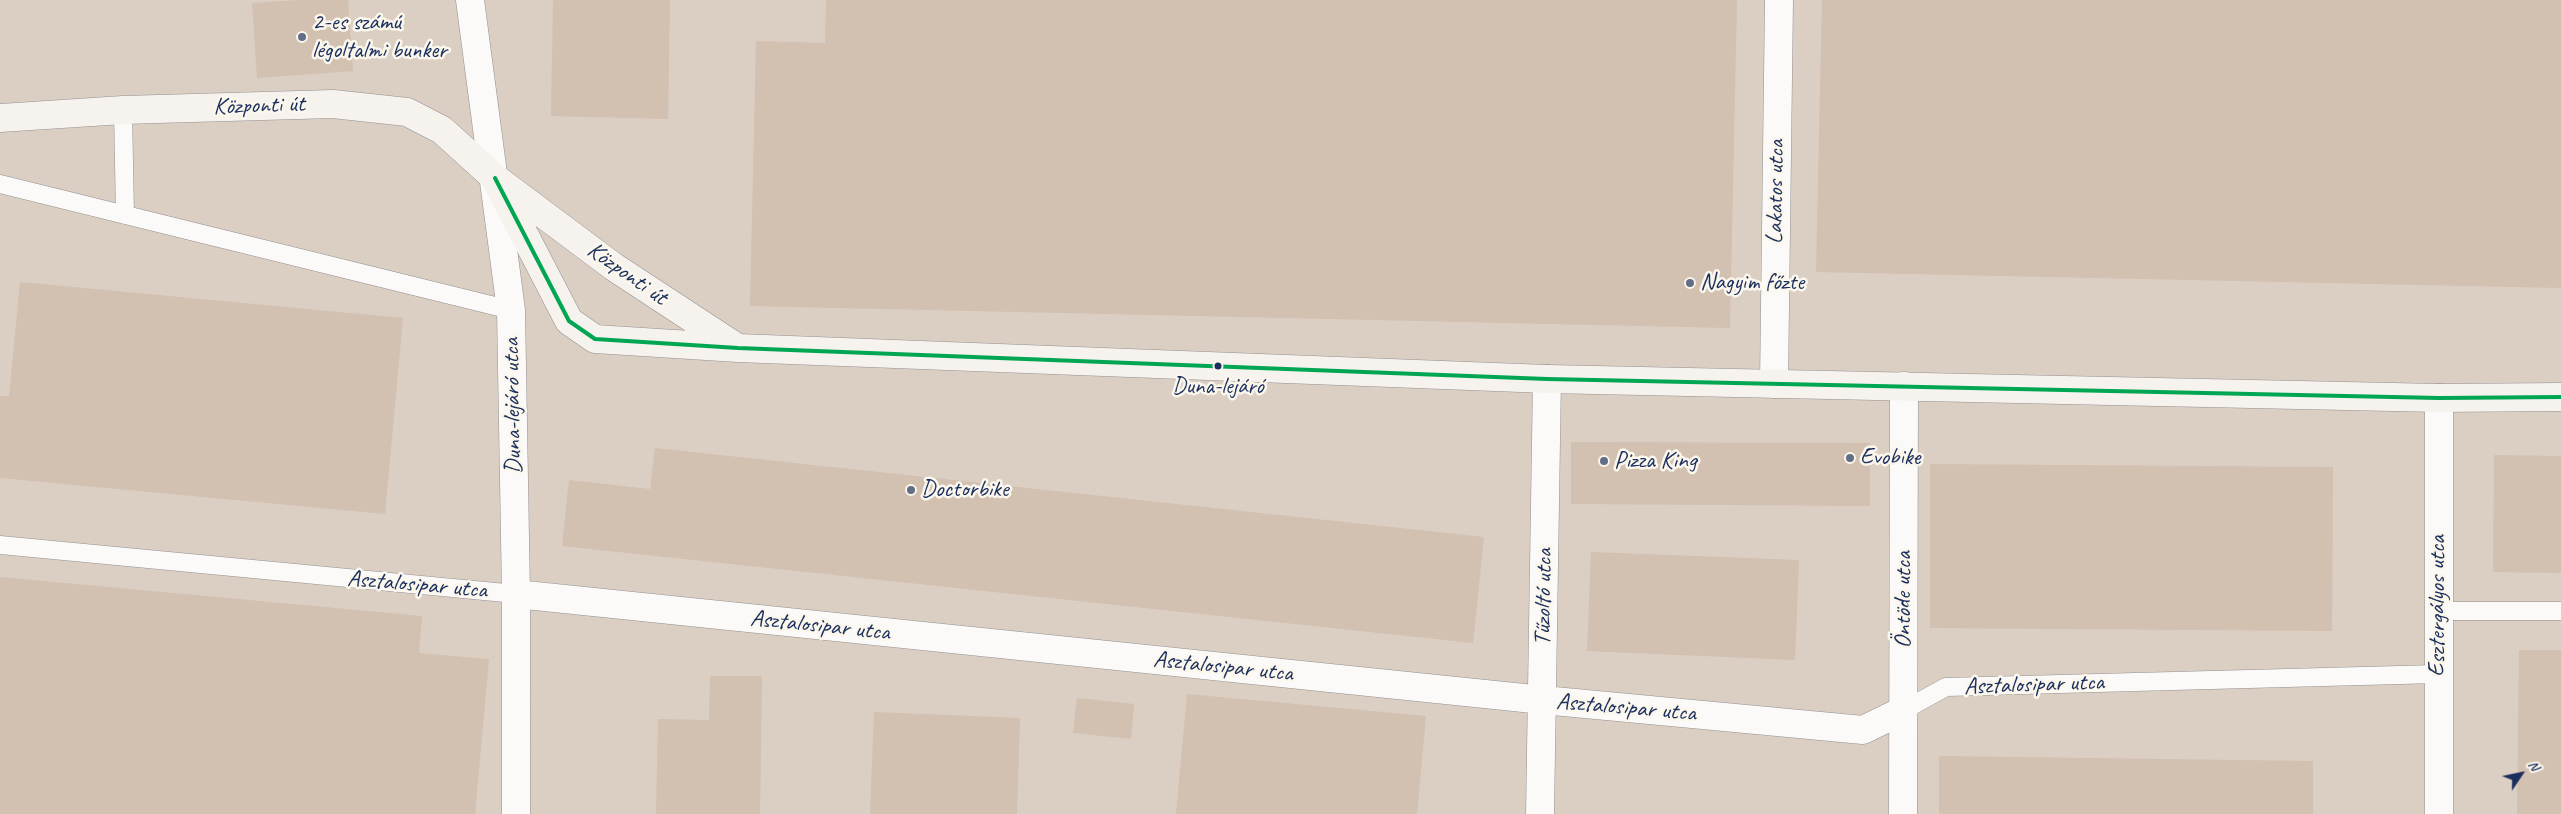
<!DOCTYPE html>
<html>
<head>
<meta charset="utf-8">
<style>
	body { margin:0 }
	#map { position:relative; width:2561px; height:814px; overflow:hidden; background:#eadfcf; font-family:Caveat,sans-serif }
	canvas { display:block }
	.north { position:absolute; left:2496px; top:749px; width:50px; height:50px; -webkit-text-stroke:4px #fbf7ec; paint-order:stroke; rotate:56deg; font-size:14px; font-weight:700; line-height:20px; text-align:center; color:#1b2f5e }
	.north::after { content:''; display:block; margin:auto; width:18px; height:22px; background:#1b2f5e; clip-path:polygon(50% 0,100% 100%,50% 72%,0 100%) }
</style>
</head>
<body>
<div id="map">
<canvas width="2561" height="814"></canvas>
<div class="north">N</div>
</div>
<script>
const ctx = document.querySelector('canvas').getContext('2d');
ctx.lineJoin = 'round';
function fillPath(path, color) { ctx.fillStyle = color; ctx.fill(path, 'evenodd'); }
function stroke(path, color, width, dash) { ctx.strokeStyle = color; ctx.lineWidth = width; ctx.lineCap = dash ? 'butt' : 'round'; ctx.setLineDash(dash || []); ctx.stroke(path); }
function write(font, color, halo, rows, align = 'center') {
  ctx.font = font + ' Caveat,sans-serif'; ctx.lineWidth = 5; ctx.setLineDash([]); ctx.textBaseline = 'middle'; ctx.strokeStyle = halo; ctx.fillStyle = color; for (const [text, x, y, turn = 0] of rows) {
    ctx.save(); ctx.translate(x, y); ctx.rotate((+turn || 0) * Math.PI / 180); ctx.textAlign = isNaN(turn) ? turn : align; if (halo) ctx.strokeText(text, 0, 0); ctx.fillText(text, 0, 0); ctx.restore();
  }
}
const industrial = new Path2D(`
	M0 0H2561V814H0Z`);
const building = new Path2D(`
	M299 0H348L353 71 257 78 252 3Z
	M553 0H670L668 119 551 116Z
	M826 0H1737L1730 328 750 306 756 41 825 43Z
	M1822 0H2561V288L1816 272Z
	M20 282 403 318 385 514 0 478V396H9Z
	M1571 442 1870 443V506L1571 504Z
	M655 448 1484 537 1473 643 562 546 569 480 650 489Z
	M2494 455 2561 456V573L2493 572Z
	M1930 464 2333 467 2332 631 1930 628Z
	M1591 552 1799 560 1795 660 1587 651Z
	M0 577 422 616 419 653 489 659 475 814H0Z
	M2519 650H2561V814H2517Z
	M710 676H762L760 814H656L658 719 709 720Z
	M1187 694 1426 716 1417 814H1176Z
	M1077 698 1134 704 1131 739 1073 733Z
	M874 712 1020 718 1017 814H870Z
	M1939 756 2313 761V814H1939Z`);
const lane = new Path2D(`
	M123 110 125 215
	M0 184 511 310
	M0 545 516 594
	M2438 611H2561
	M1904 710 1946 687 2438 674`);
const street = new Path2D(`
	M470 0 511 310 516 594V814
	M1774 384 1779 0
	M516 594 1543 700 1863 730 1904 710
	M1540 814 1547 379
	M1903 814 1904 386
	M2439 814V398`);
const secondary = new Path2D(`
	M0 118 123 110 333 104 407 112 442 130 495 178 614 267 736 347
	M495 178 569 321 595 339 738 348 1547 379 2439 398 2561 397`);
const bus1 = new Path2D(`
	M495 178 569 321 595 339 738 348 1547 379 2439 398 2561 397`);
const markers = [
	[302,37,5,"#636d86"],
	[1690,283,5,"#636d86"],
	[1218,366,4.5,"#1b2f5e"],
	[1850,458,5,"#636d86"],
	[1604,461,5,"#636d86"],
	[911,490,5,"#636d86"]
];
const busNames = [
	["Duna-lejáró",1218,387]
];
const poiNames = [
	["2-es számú",312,23],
	["légoltalmi bunker",312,51],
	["Nagyim főzte",1700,283],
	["Evobike",1860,458],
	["Pizza King",1614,461],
	["Doctorbike",921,490]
];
const streetNames = [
	["Központi út",259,106,-2],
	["Lakatos utca",1776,192,-89],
	["Központi út",627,274,35],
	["Duna-lejáró utca",513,406,-91],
	["Asztalosipar utca",417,585,5],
	["Tűzoltó utca",1544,597,-89],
	["Öntöde utca",1904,600,-90],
	["Esztergályos utca",2438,606,-90],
	["Asztalosipar utca",820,626,6],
	["Asztalosipar utca",1223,667,6],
	["Asztalosipar utca",2034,685,-2],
	["Asztalosipar utca",1626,708,5]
];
fillPath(industrial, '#dbcec3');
fillPath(building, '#d2c0b1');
stroke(lane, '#939190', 19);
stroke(street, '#939190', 29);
stroke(secondary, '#939190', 29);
stroke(lane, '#fcfaf8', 18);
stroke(street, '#fcfaf8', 28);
stroke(secondary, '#f6f2ee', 28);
stroke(bus1, '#00a651', 4);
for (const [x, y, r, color] of markers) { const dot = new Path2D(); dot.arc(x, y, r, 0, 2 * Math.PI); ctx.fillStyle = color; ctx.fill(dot); stroke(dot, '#fbf7ec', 2); }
write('23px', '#1b2f5e', '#fbf7ec', busNames);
write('24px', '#1b2f5e', '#fbf7ec', poiNames, 'left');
write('24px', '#1b2f5e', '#fbf7ec', streetNames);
</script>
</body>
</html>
